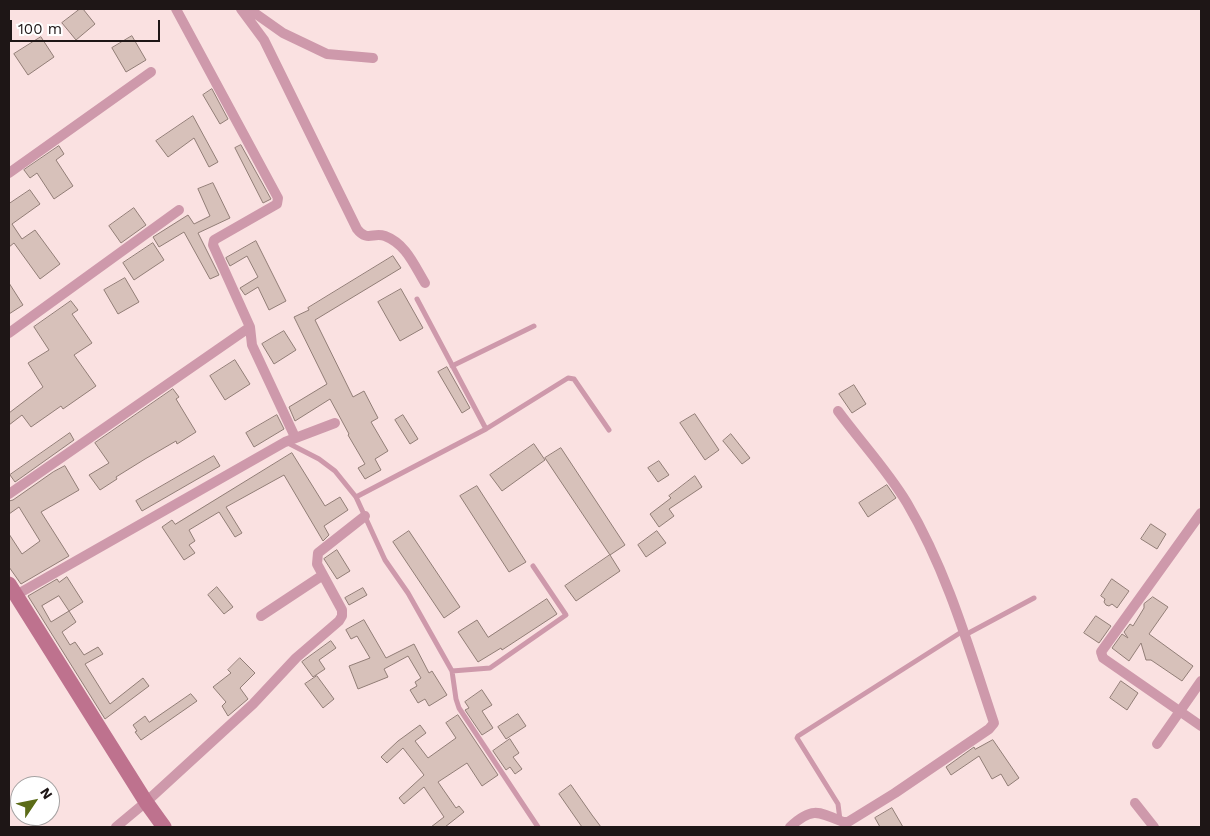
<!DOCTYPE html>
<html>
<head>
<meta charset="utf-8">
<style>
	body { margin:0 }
	#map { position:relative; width:1210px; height:836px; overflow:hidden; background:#fae1e1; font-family:"Work Sans",sans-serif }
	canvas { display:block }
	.frame { position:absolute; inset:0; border:10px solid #1e1616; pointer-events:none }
	.north { position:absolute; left:10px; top:776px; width:50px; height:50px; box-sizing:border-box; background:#fff; border:1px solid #a5a2a2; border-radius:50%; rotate:56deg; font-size:14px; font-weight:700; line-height:20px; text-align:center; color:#1e1616 }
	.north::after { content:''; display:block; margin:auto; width:18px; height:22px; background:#5c6c18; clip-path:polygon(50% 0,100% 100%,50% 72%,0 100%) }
	.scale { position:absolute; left:10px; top:20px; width:150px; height:22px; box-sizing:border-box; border:2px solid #1e1616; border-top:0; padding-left:6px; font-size:15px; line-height:18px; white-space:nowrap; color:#1e1616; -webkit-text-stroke:4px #fff; paint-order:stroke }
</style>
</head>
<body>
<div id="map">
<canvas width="1210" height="836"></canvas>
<div class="frame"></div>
<div class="north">N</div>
<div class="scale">100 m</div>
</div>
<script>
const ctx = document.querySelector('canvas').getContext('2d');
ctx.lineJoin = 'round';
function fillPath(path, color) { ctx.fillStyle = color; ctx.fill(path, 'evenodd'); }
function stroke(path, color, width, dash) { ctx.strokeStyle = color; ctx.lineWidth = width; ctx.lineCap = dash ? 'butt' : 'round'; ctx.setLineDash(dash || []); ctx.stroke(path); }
const building = new Path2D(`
	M80 9H83L95 24 76 40 62 23Z
	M132 36 146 60 126 72 112 48Z
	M41 37 54 57 28 75 14 54Z
	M212 89 228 119 220 124 203 95Z
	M193 116 218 162 209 167 194 138 168 157 156 141Z
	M241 145 271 199 263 203 235 148Z
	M59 146 64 154 56 160 73 186 54 199 37 173 30 178 24 170Z
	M213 183 230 218 198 233 219 275 210 279 184 232 159 247 153 237 188 215 194 224 210 216 198 189Z
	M30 190 40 204 12 224 22 239 35 230 60 264 40 279 14 243 9 247V204Z
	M134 208 146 225 121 243 109 226Z
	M256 241 286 301 269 310 258 287 245 295 240 288 258 277 247 256 230 266 226 258Z
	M153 243 164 260 134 280 123 263Z
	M393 256 401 268 315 320 353 397 364 391 378 418 371 422 388 451 375 459 381 470 365 479 358 468 365 464 348 435 349 434 330 399 295 421 289 407 327 384 294 317 309 310 308 308Z
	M125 278 139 302 118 314 104 290Z
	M9 283 23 305 9 314Z
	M401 289 423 328 400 341 378 302Z
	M71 301 78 310 72 314 92 343 74 355 96 386 63 409 61 406 31 427 22 415 9 425V413L43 387 28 363 49 350 34 327Z
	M284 331 296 350 274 364 262 344Z
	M235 360 250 384 225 400 210 376Z
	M447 367 470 408 462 413 438 372Z
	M854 385 866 404 852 413 839 394Z
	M173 389 179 397 176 399 196 432 177 444 176 441 145 459 116 477 117 479 100 490 89 475 109 463 95 443Z
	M695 414 719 450 705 460 680 423Z
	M277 415 284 429 254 447 246 433Z
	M403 415 418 439 410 444 395 420Z
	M70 433 74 440 15 482 10 475Z
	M731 434 750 458 742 464 723 441Z
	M534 444 545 460 502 491 490 475Z
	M561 448 625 545 610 555 545 458Z
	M292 453 325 506 340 497 348 510 324 526 329 535 323 541 284 475 226 507 242 533 235 537 219 512 189 530 195 541 189 545 195 553 184 560 162 527 172 520 175 524Z
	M214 456 220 466 142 511 136 501Z
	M659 461 669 475 658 482 648 468Z
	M65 466 79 490 41 512 69 556 21 584 9 567V534L22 554 40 541 19 507 9 514V501L13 500 53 472Z
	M695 476 702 487 669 509 674 516 659 527 650 514 671 498 669 496Z
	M887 485 896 498 868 517 859 503Z
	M477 486 526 562 509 572 460 496Z
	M1151 524 1166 534 1157 549 1141 539Z
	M409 531 460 607 444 618 393 542Z
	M657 531 666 543 646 557 638 545Z
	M337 550 350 571 337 579 324 559Z
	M610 555 620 571 576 601 565 586Z
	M67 577 83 602 69 611 76 622 62 632 70 645 75 642 84 655 98 647 103 654 85 664 110 704 143 678 149 686 105 719 28 596 57 579 59 582ZM59 596 69 611 51 622 42 606Z
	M1112 579 1129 591 1117 608 1112 604 1109 606 1106 605 1104 602 1105 599 1101 596Z
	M217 587 233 607 224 614 208 595Z
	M363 588 367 595 349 605 345 598Z
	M1153 597 1168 607 1149 634 1193 666 1182 681 1151 660H1146L1141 643 1129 661 1112 648 1122 634 1128 638 1124 632 1130 624 1133 626 1144 608V604Z
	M547 599 557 614 502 650 501 648 478 662 458 632 477 620 488 637Z
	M1096 616 1111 626 1099 643 1084 633Z
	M364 620 386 658 414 644 429 673 432 671 447 695 429 706 425 699 418 703 410 690 417 686 415 682 421 678 408 656 384 669 388 677 358 689 349 666 370 658 357 636 351 639 346 630Z
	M331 641 336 648 319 660 325 669 313 677 302 662Z
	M240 658 255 673 240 688 248 699 228 716 222 706 226 702 213 687 231 673 228 670Z
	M317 676 334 699 323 708 305 684Z
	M1121 681 1138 693 1127 710 1110 698Z
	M482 690 492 705 482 711 493 728 482 735 465 710 469 708 465 702Z
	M191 694 197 701 141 740 135 732 137 731 133 725 145 716 149 722Z
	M518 714 526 726 506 739 498 727Z
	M458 715 498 775 482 786 467 763 438 782 456 808 459 806 464 812 445 827H431L444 817 424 787 404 804 399 798 424 775 403 748 387 763 381 757 398 741 420 725 426 733 415 741 428 758 456 738 446 723Z
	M510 739 519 753 513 757 522 769 515 774 510 767 506 770 493 751Z
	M993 740 1019 778 1008 786 1001 774 992 779 979 756 951 775 946 767 974 747 975 749Z
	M571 785 592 815 601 827H582L559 794Z
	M892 808 903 827H880L875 818Z`);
const service = new Path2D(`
	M452 366 534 326
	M486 429 568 378 574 379 609 430
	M286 442 319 459 335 471 356 497 385 560 408 593 452 671 456 699 459 708 538 827
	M356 497 486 429 417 299
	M965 635 1034 598
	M452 671 490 668 566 615 533 566
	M840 820 838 804 797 738 798 736 963 631`);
const minor = new Path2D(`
	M176 9 278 198 277 204 214 240 213 245 250 327 252 345 295 437
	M241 9 264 40 357 229C367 242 373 232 385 236 406 244 414 265 425 283
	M249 9 283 33 327 54 373 58
	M9 173 151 72
	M9 333 179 210
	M9 494 250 327
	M1201 513 1101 652 1103 658 1201 726
	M16 595 285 442 335 423
	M261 616 323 575
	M1157 744 1201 681
	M1135 803 1154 827
	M116 827 146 802 253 704 296 658 339 621 342 616V610L317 564 318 553 365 516
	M790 827C811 807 818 811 843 822H848L895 793 989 729 994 723C969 648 947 571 907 503 888 471 860 441 838 411`);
const secondary = new Path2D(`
	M9 584 146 802 164 827`);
fillPath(building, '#d7c1ba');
stroke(building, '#917d76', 1);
stroke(service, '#ce99ab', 5);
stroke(minor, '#ce99ab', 10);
stroke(secondary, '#be728e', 15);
</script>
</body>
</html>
